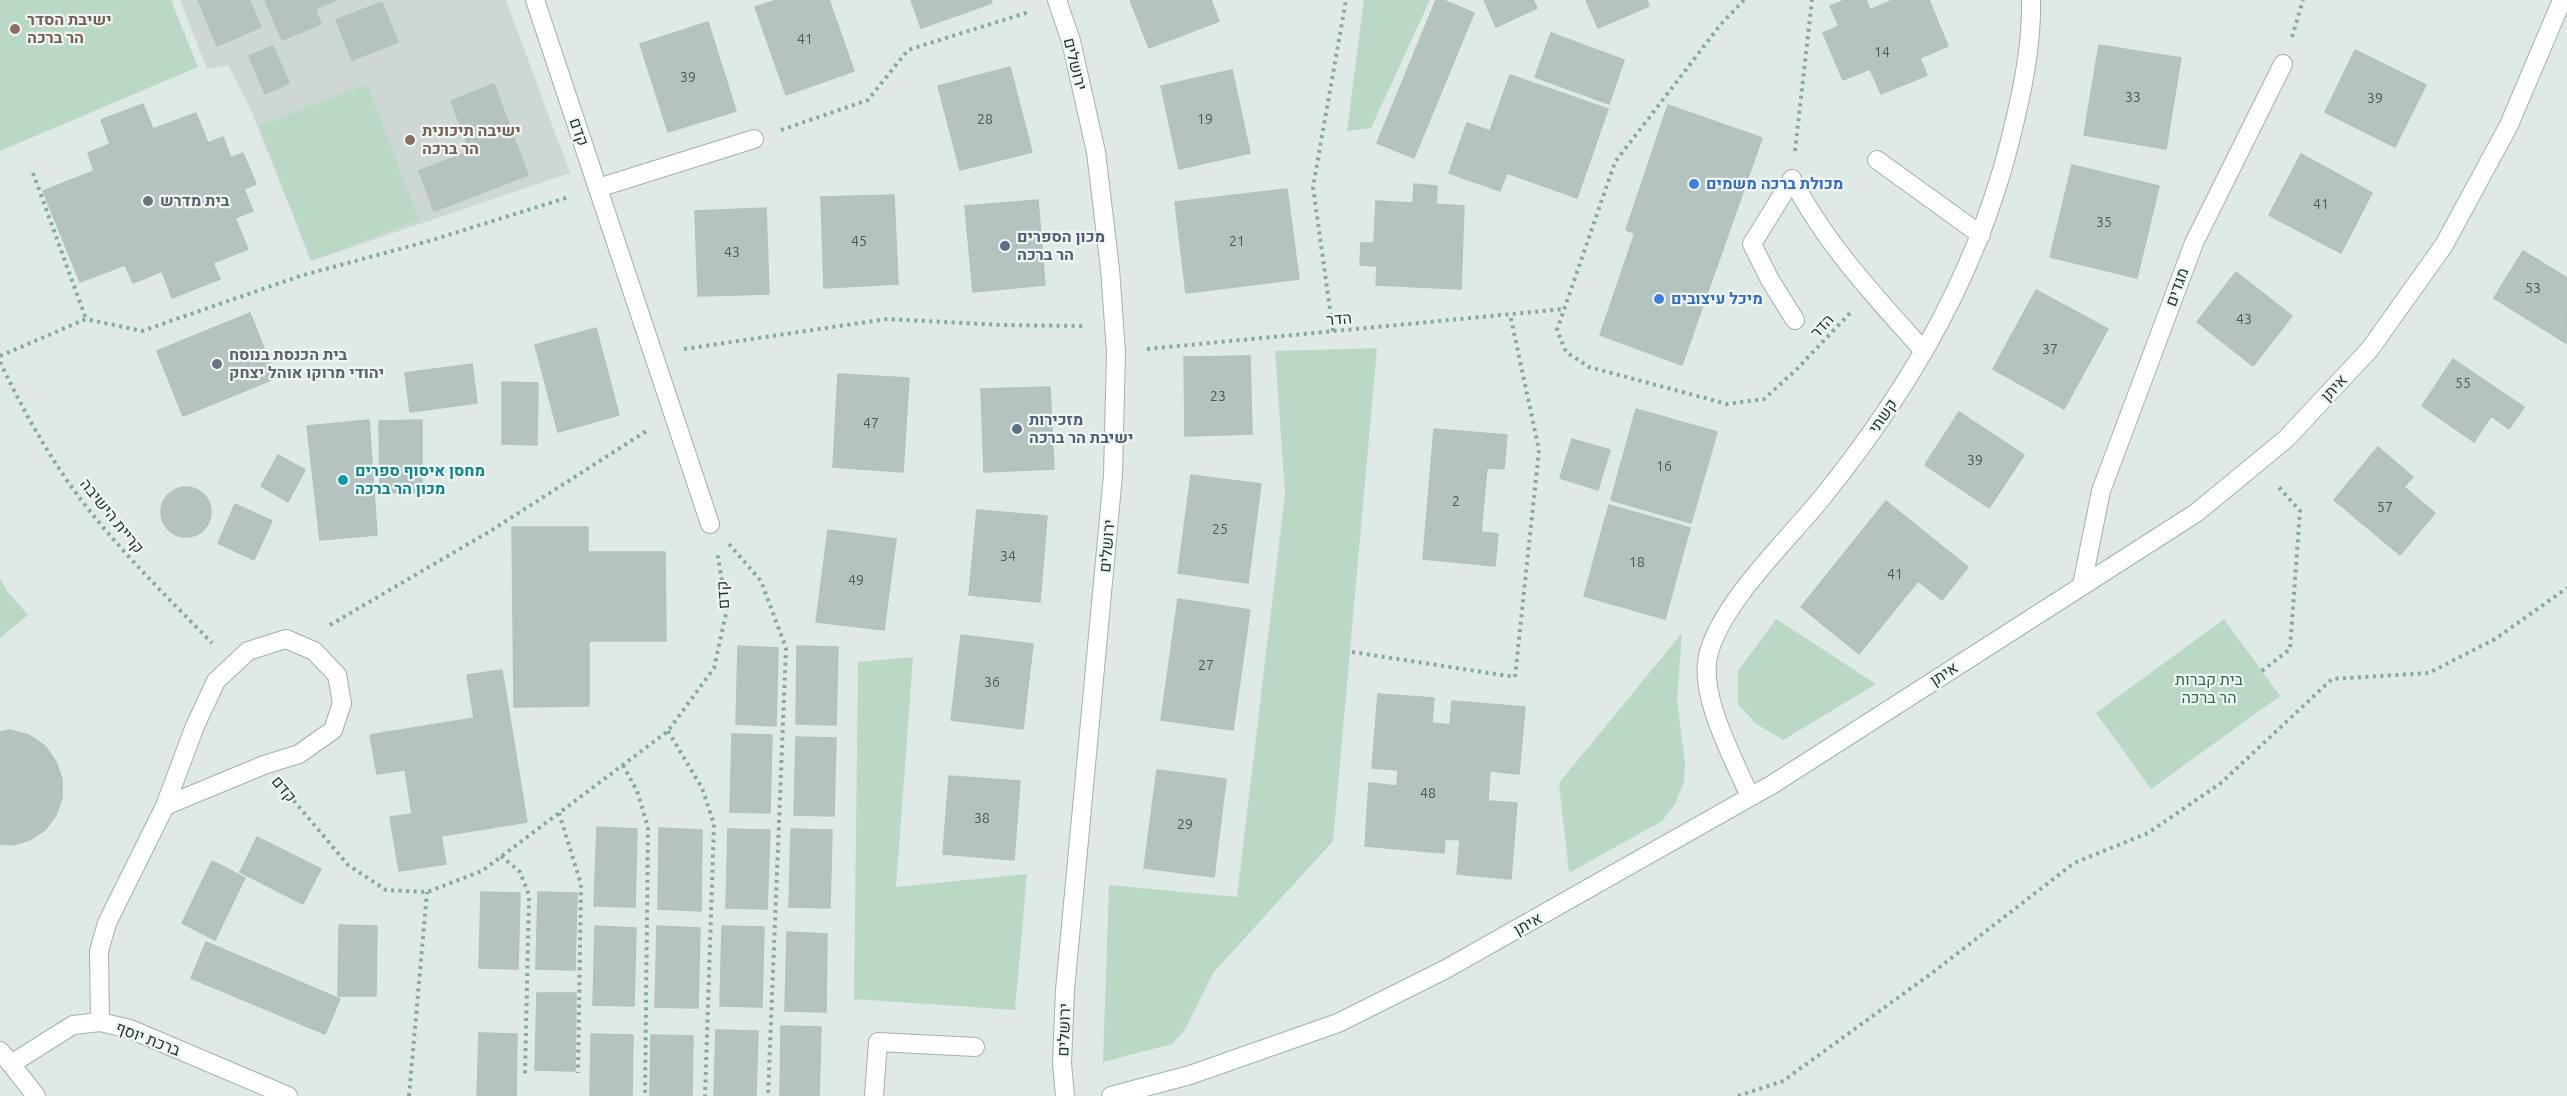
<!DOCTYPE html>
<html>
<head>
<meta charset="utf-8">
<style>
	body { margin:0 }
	canvas { display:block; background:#dfe9e6 }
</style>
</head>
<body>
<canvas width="2567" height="1096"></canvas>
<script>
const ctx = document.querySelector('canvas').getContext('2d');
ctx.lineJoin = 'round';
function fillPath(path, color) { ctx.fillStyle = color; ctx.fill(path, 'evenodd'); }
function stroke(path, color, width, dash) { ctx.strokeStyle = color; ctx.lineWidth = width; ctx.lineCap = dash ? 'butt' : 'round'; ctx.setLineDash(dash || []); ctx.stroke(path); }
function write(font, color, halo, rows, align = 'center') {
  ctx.font = font + ' Ubuntu,Heebo,sans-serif'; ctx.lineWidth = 4.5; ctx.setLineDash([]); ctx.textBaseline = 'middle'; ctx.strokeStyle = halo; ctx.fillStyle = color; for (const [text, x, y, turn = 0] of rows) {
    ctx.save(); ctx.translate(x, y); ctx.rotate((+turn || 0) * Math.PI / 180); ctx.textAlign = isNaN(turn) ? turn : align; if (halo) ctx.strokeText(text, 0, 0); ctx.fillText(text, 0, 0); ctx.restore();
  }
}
const built = new Path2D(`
	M180 0H506L570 173 311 261 250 108 228 65 207 69Z`);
const green = new Path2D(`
	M0 0H171L198 67 0 151Z
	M1364 0H1430L1371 128 1347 131Z
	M367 84 419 220 311 261 259 126Z
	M1377 348 1333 841 1213 973 1184 1031 1172 1044 1103 1062 1109 885 1237 897 1285 494 1275 351Z
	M0 578 7 591 28 615 0 638Z
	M1776 619 1876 684 1783 740 1755 723 1738 704V671Z
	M2224 619 2280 696 2151 789 2096 713Z
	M1682 633 1677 699 1685 762 1684 782 1675 804 1662 821 1569 873 1559 783Z
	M913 657 896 887 1027 874 1015 1010 854 999 858 662Z`);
const building = new Path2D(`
	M198 0H249L261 27 217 46Z
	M265 0H336L315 9 321 24 282 40Z
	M777 0H829L854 71 786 95 755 7Z
	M911 0H991L992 3 921 28Z
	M1130 0H1211L1219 21 1149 48Z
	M1436 0H1443L1474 13 1414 158 1377 143Z
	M1484 0H1533L1537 8 1496 27Z
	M1586 0H1647L1649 6 1598 28Z
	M1845 0H1866L1870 10 1893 0H1929L1948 46 1920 58 1927 75 1881 94 1870 69 1843 80 1823 33 1839 26 1830 6Z
	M382 2 398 42 352 60 336 20Z
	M708 22 736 111 668 132 640 44Z
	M1551 33 1624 60 1609 104 1535 77Z
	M2099 45 2181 58 2166 149 2084 135Z
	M273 46 289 83 265 94 249 56Z
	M2355 50 2426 85 2395 147 2325 112Z
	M1010 67 1032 152 960 170 938 86Z
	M1232 70 1250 153 1179 169 1161 86Z
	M1510 75 1608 109 1577 198 1507 173 1500 191 1449 173 1467 123 1490 131Z
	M494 84 528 175 434 211 419 171 470 151 451 101Z
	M143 104 153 129 196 113 208 143 223 137 231 158 243 153 256 184 244 189 253 211 235 218 248 249 213 263 220 279 172 298 162 271 133 283 125 265 80 282 43 191 94 171 88 153 110 144 101 120Z
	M1668 105 1762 138 1718 263 1626 230Z
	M2301 154 2372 193 2341 253 2269 215Z
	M2072 165 2159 186 2137 278 2050 257Z
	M1414 184 1437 186 1436 204 1464 206 1461 289 1376 285 1377 266 1360 265 1361 243H1374L1376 201 1413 203Z
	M1287 189 1299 279 1186 293 1175 202Z
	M894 195 898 284 824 288 821 197Z
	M1038 200 1045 285 973 292 965 206Z
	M766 208 769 294 698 296 695 211Z
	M1635 233 1718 263 1682 365 1600 335Z
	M2523 251 2567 278 2566 343 2494 298Z
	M2236 272 2292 316 2253 366 2197 322Z
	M2036 290 2108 329 2064 409 1993 369Z
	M250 313 276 378 183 416 157 351Z
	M596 328 619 415 558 432 535 345Z
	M1250 356 1252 434 1185 436 1184 357Z
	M2453 359 2524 407 2509 429 2491 416 2474 442 2422 406Z
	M472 364 477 403 410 412 405 373Z
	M838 374 909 378 903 472 833 467Z
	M502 382 538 383 537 445 502 444Z
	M1050 387 1054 469 984 472 981 389Z
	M1636 409 1717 432 1691 523 1611 500Z
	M1959 412 2024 455 1989 508 1925 465Z
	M369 420 377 535 320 540 307 426Z
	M422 420V492L380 493 379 421Z
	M1434 429 1507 435 1504 469 1487 468 1481 532 1498 534 1495 566 1423 559Z
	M1572 439 1610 450 1598 490 1560 478Z
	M2378 447 2413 477 2404 487 2435 513 2400 555 2334 500Z
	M278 455 305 470 288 502 261 486Z
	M1191 475 1261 484 1248 583 1178 573Z
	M161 512a25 25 0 1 1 50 0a25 25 0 1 1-50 0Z
	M1886 501 1968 567 1942 600 1918 581 1859 654 1801 607Z
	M235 504 272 521 254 560 218 543Z
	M1609 505 1690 528 1665 619 1584 596Z
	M977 510 1047 516 1040 602 969 595Z
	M512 527H588V552H665L666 641H589V706L514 707Z
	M828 530 896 539 884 630 816 622Z
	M1178 599 1250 610 1233 730 1161 720Z
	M961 635 1033 644 1023 729 951 720Z
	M738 646 778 648 776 726 736 724Z
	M797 646 838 647 836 725 796 724Z
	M502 670 527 822 441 836 446 864 399 871 390 817 412 814 405 770 377 774 370 735 474 718 467 675Z
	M1378 694 1434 698 1432 723 1450 725 1452 701 1525 707 1519 774 1490 771 1488 801 1517 803 1511 879 1457 874 1460 840 1445 839 1444 853 1365 846 1369 783 1397 786 1398 770 1372 768Z
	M10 730 29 735 45 746 56 762 62 779V798L56 815 45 830 30 840 12 845 0 844V732Z
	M732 734 772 735 770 813 730 812Z
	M796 737 836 738 834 816 794 815Z
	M1157 770 1226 779 1214 877 1144 868Z
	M949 776 1020 781 1014 860 943 854Z
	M597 827 637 829 635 907 594 906Z
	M659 828 702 830 701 911 658 909Z
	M728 829 770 830 767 909 726 908Z
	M791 829 832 830 830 908 789 907Z
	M257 837 321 869 303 904 240 872Z
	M212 861 245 878 215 940 182 923Z
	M481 892 520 893 518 969 479 968Z
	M538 892 577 893 575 970 536 969Z
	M339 925 377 926 376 996H338Z
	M595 926 636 928 634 1006 593 1005Z
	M657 926 700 928 698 1008 655 1007Z
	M722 926 764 927 762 1007 720 1006Z
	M787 932 827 934 826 1012 785 1011Z
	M206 942 340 999 325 1034 191 978Z
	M537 993H576L575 1071 535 1070Z
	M781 1026 821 1027 819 1096H780Z
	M716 1030 758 1031 756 1096H714Z
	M479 1033 517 1034 516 1096H477Z
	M591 1034 633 1035 632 1096H590Z
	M651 1035 693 1036 692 1096H650Z`);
const path = new Path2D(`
	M1744 0 1721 24 1615 162 1557 330 1566 352 1589 367 1727 404 1764 399 1796 370 1850 313
	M2292 37 2303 0
	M781 130 868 100 908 50 1029 12
	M1795 151 1812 0
	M33 173 86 319
	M1333 331 1313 187 1346 0
	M684 349 887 319 1002 325 1085 326
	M1147 349 1564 309
	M0 356 86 319 142 331 300 276 429 241 569 197
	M0 362C22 408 46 452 76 493 116 547 165 595 212 643
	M729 544 761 581 786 648 768 1096
	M330 625 492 530 648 430
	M1352 652 1515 677 1539 450 1510 314
	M2262 671 2290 649 2300 511 2278 486
	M668 731 702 788 714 824 705 1096
	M623 765 637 791 648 827 645 1096
	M284 789 348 865 386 890 427 892 482 871 668 731 714 668 727 609 717 552
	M559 813 581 884 578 1073
	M501 856 520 872 529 895 525 1074
	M409 1096 427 892
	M1738 1096 1783 1081 1932 973 2074 863 2148 833 2221 783 2332 679 2429 673 2495 639 2567 588`);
const lane = new Path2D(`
	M1877 160 1981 235
	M598 188 754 139
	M1795 320 1770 280 1752 244 1792 179C1825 243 1876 298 1924 351
	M2082 585 2101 491 2194 243 2283 64
	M874 1096 878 1042 975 1047`);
const street = new Path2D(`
	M535 0 710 524
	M1750 797C1734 759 1699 697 1708 656 1720 604 1786 542 1821 499 1914 384 1984 262 2016 116 2025 78 2032 40 2031 0
	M100 1022 99 951 107 923 165 806 195 726 216 681 248 651 286 639 314 651 337 675 342 703 333 730 299 754 264 765 165 806
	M11 1064 36 1096`);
const secondary = new Path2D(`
	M1057 0 1071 41 1096 152 1110 269 1116 352 1113 475 1065 990 1062 1063 1065 1096
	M0 1051 11 1064 73 1025 100 1022 130 1029 288 1096
	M1111 1096 1190 1075 1338 1023 1446 969 1773 784 2196 513 2286 439 2370 349 2444 245 2509 125 2562 0`);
const markers = [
	[15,29,6,"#8d6e63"],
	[410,140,6,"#8d6e63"],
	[1694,184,6,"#3f7fe0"],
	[148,201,6,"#6b7280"],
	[1005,246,6,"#5c6f8a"],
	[1659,299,6,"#3f7fe0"],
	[217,364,6,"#6b7280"],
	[1017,429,6,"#5c6f8a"],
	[343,480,6,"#0f9aa8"]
];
const numberNames = [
	["41",805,39],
	["14",1882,52],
	["39",688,77],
	["33",2133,97],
	["39",2375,98],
	["28",985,119],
	["19",1205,119],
	["41",2321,204],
	["35",2104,222],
	["45",859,241],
	["21",1237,241],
	["43",732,252],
	["53",2533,288],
	["43",2244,319],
	["37",2050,349],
	["55",2463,383],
	["23",1218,396],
	["47",871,423],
	["39",1975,460],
	["16",1664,466],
	["2",1456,501],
	["57",2385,507],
	["25",1220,529],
	["34",1008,556],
	["18",1637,562],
	["41",1895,574],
	["49",856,580],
	["27",1206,665],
	["36",992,682],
	["48",1428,793],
	["38",982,818],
	["29",1185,824]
];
const educationNames = [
	["ישיבת הסדר",27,20],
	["הר ברכה",27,38],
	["ישיבה תיכונית",422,131],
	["הר ברכה",422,149]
];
const streetNames = [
	["ירושלים",1075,64,76],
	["קדם",579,132,71],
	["מגדים",2177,287,-70],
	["הדר",1339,319,-6],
	["הדר",1822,326,-47],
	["איתן",2334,388,-47],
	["קשתי",1883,416,-56],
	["קריית הישיבה",112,516,51],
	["ירושלים",1107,546,-85],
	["קדם",723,595,-94],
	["איתן",1944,674,-33],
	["קדם",284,789,50],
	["איתן",1528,924,-29],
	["ירושלים",1064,1030,-88],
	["ברכת יוסף",148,1039,21]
];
const shopNames = [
	["מכולת ברכה משמים",1706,184],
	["מיכל עיצובים",1671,299]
];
const worshipNames = [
	["בית מדרש",160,201],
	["בית הכנסת בנוסח",229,355],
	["יהודי מרוקו אוהל יצחק",229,373]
];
const serviceNames = [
	["מכון הספרים",1017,237],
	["הר ברכה",1017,255],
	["מזכירות",1029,420],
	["ישיבת הר ברכה",1029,438]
];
const cultureNames = [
	["מחסן איסוף ספרים",355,471],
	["מכון הר ברכה",355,489]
];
const parkNames = [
	["בית קברות",2209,680],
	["הר ברכה",2209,698]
];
fillPath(built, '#cdd8d5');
fillPath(green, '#b9d9c5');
fillPath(building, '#b4c3bf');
stroke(building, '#b2c2bd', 1.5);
stroke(lane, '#a2b0ad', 20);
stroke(street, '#a2b0ad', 20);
stroke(secondary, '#9fb4af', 20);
stroke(path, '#82aaa2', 4, [3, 4.5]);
stroke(lane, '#fff', 18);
stroke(street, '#fff', 18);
stroke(secondary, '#fff', 18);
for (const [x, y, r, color] of markers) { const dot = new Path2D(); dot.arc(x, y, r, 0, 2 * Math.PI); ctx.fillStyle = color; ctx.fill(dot); stroke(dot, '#eff6f3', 2); }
write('14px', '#465a57', null, numberNames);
write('bold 16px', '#785e54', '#eff6f3', educationNames, 'left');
write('16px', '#213734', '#eff6f3', streetNames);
write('bold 16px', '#366cbe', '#eff6f3', shopNames, 'left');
write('bold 16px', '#5b616d', '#eff6f3', worshipNames, 'left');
write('bold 16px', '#4e5e75', '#eff6f3', serviceNames, 'left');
write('bold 16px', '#0d838f', '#eff6f3', cultureNames, 'left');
write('16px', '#2f6b4d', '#eff6f3', parkNames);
</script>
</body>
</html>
